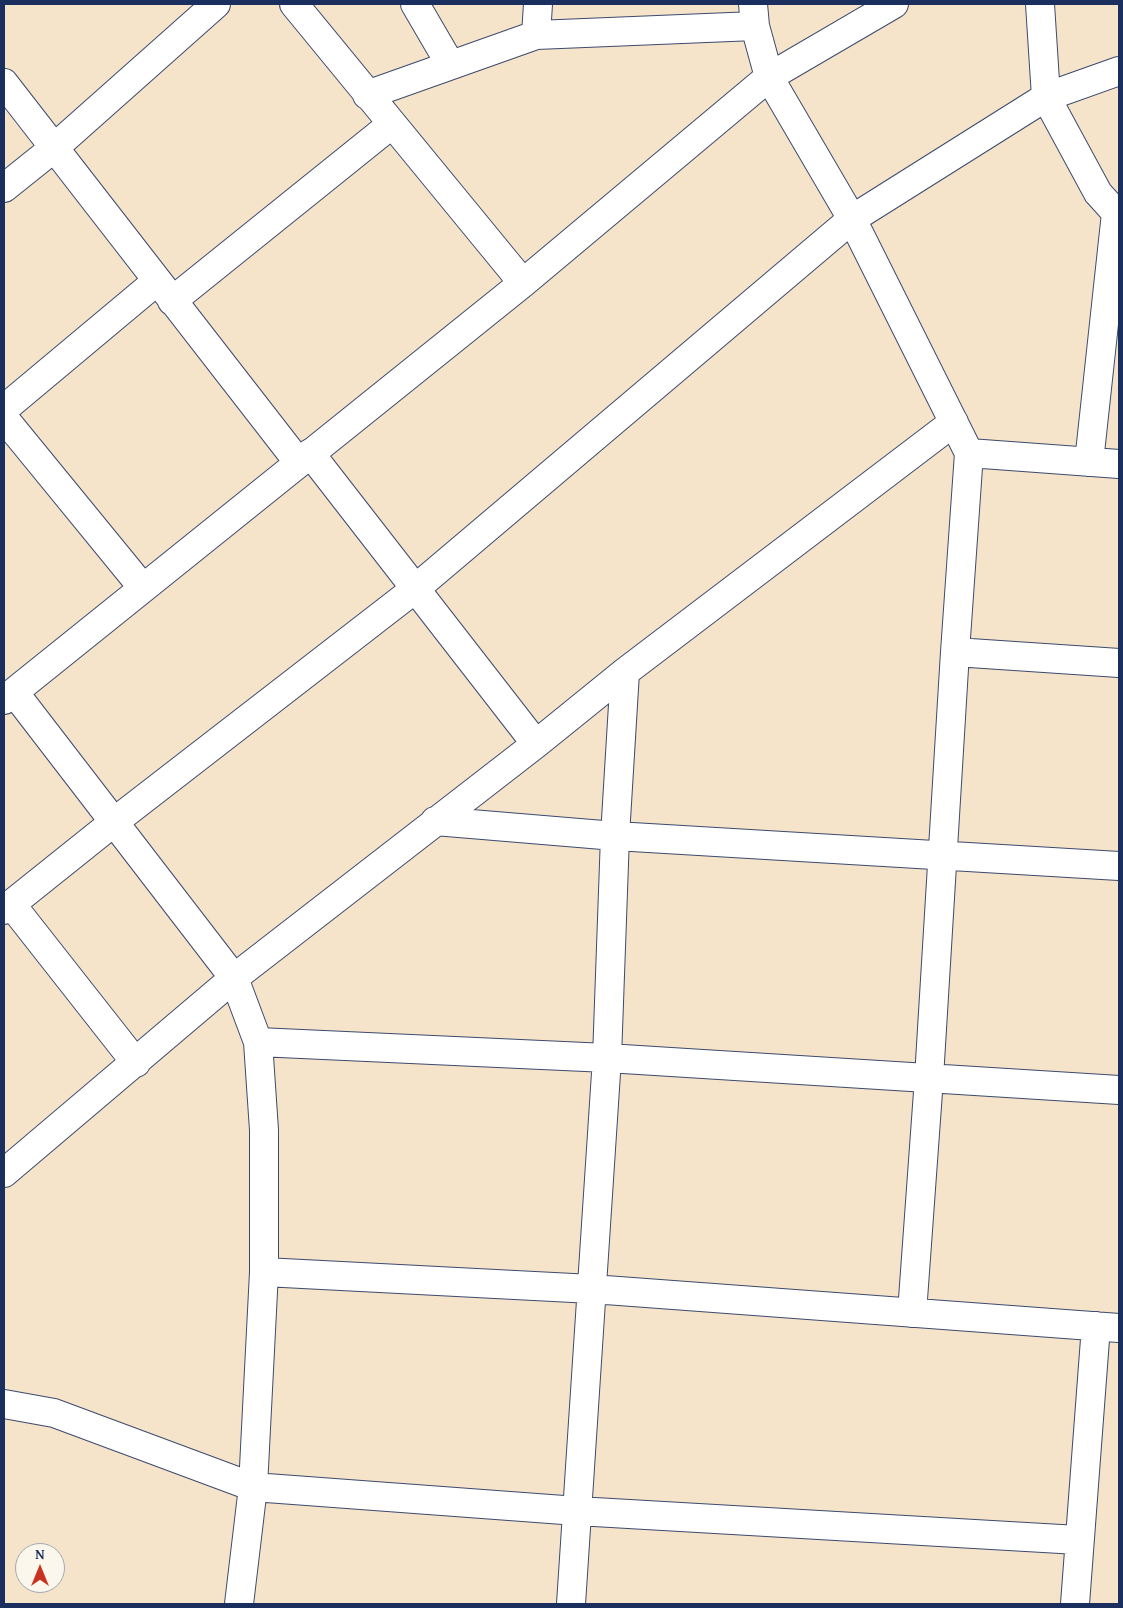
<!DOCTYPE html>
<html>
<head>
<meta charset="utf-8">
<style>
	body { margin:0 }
	#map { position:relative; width:1123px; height:1608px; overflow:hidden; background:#f5e3ca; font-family:"Gentium Book Plus",serif }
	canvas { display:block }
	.frame { position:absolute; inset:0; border:5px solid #1b2f5e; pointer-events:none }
	.north { position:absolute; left:15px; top:1543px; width:50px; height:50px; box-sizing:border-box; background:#fbf7ec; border:1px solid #a1a7b3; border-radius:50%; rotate:0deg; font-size:14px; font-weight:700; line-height:20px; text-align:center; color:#1b2f5e }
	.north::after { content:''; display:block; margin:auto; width:18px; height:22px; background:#c8321e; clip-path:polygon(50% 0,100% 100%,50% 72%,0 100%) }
</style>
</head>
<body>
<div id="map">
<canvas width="1123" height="1608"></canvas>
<div class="frame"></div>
<div class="north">N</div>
</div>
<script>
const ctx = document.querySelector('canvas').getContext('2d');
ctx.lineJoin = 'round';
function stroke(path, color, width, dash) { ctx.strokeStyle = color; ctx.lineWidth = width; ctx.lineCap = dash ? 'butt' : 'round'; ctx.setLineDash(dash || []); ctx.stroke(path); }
const minor = new Path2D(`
	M294 4 523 283
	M415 4 450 64
	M753 4 755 26 769 77 852 219 969 453 955 652 929 1078 912 1313
	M1040 4 1046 97 1098 193 1116 213H1119
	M536 35 538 4
	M4 83 299 463
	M367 95 536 35 755 26
	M4 188 54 148 216 4
	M172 301 392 124
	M4 409 157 281
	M4 418 143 588
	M310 453 536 744
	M969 453 1119 464
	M1089 462 1116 213
	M955 652 1119 663
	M14 692 234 978 258 1042 264 1130V1272L253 1487 239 1604
	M4 700 523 283 769 77 894 4
	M435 821 615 836 1119 866
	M11 904 136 1063
	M4 910 114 822 415 589 852 219 1046 97 1119 71
	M258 1042 607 1058 1119 1090
	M4 1173 234 978 536 744 625 672 954 422
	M264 1272 592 1289 1119 1328
	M4 1404 54 1413 253 1487 577 1511 1078 1540
	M571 1604 607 1058 615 836 625 672
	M1075 1604 1096 1326`);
stroke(minor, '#3c4a6e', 30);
stroke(minor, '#fff', 28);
</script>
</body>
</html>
